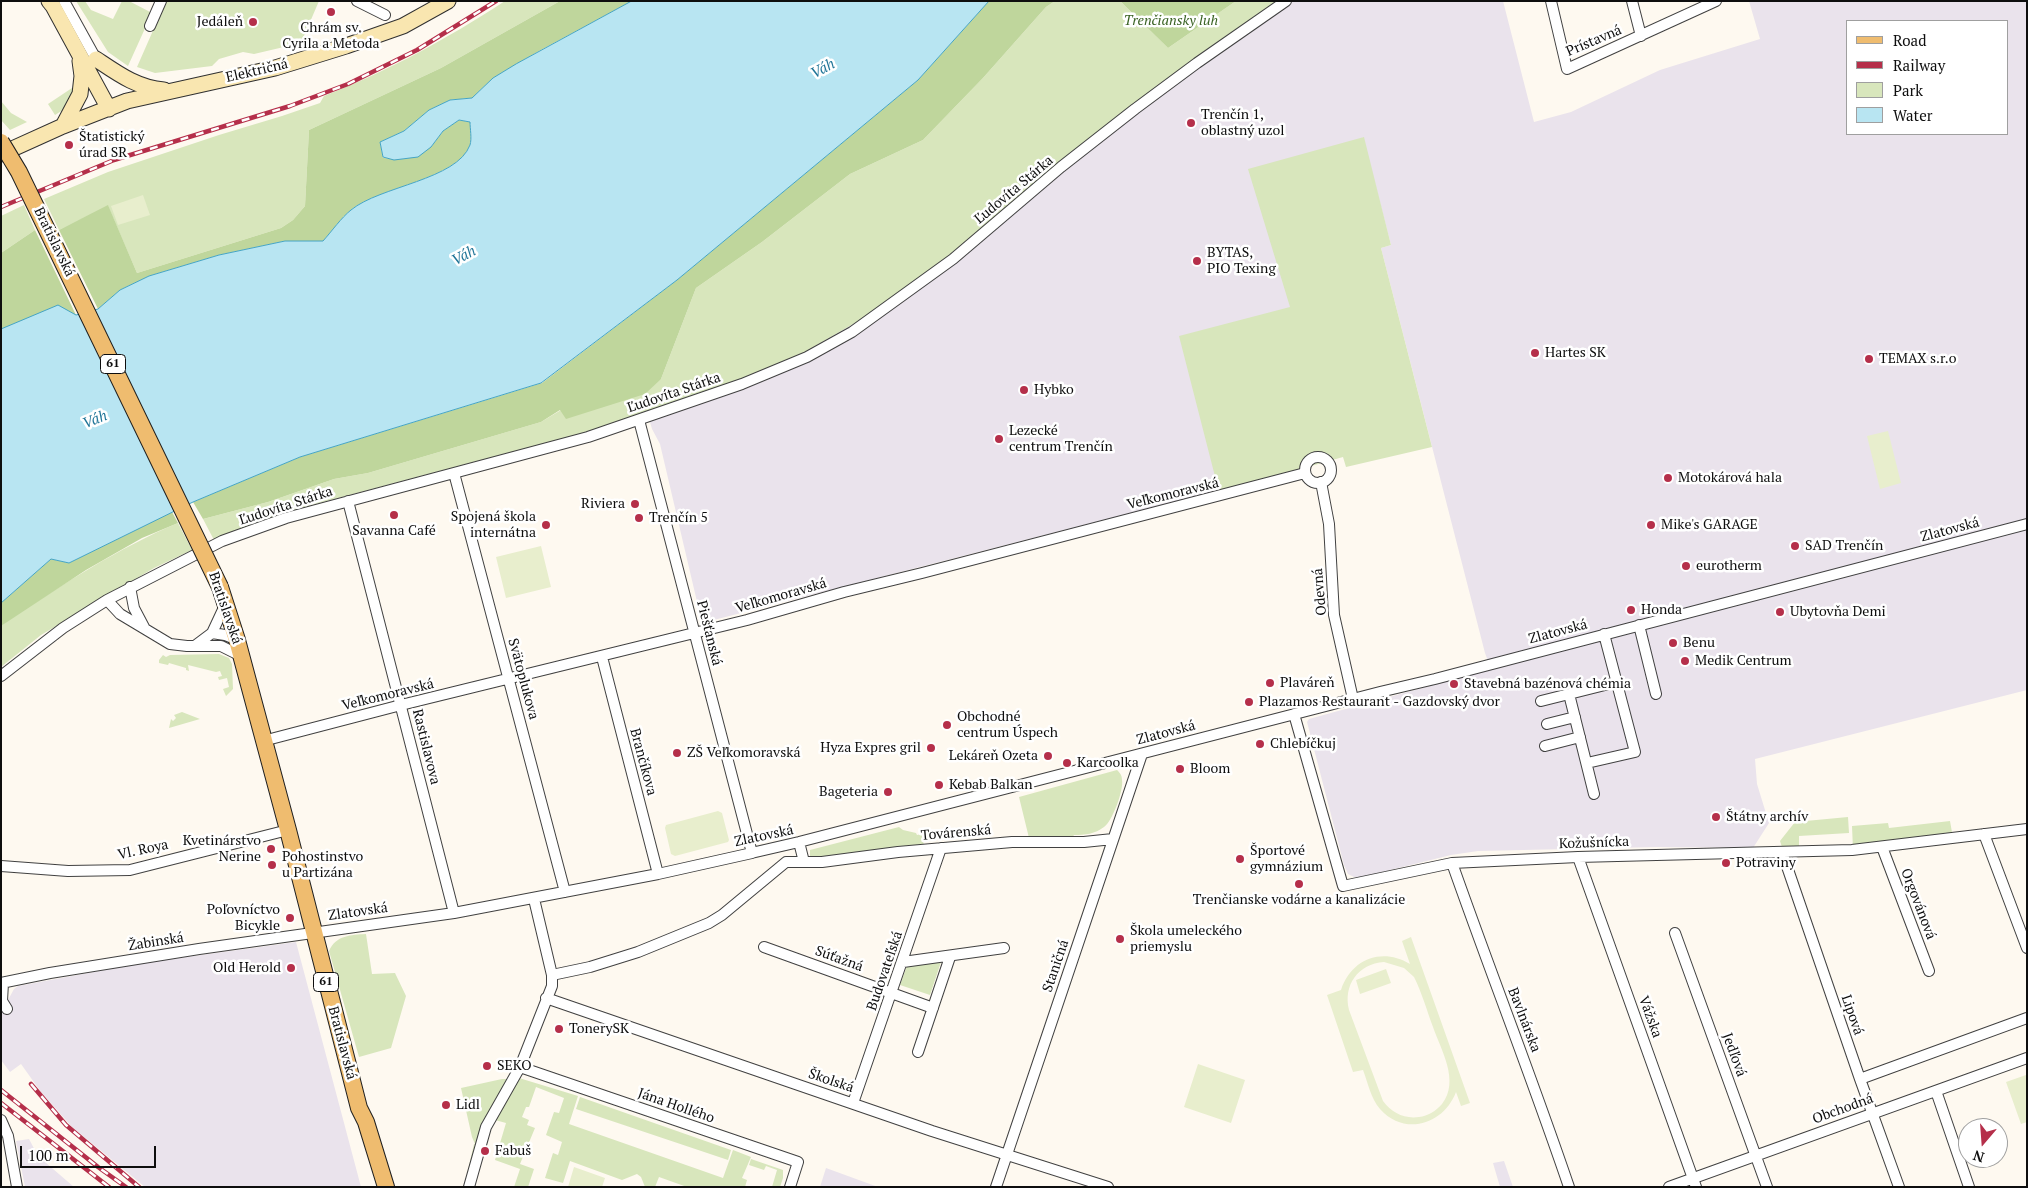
<!DOCTYPE html>
<html>
<head>
<meta charset="utf-8">
<style>
	body { margin:0 }
	#map { position:relative; width:2028px; height:1188px; overflow:hidden; background:#fef9f0; font-family:"PT Serif",serif }
	canvas { display:block }
	.frame { position:absolute; inset:0; border:2px solid #0e0e0e; pointer-events:none }
	.legend { position:absolute; left:1846px; top:20px; width:162px; height:115px; box-sizing:border-box; background:#fff; border:1px solid #9f9f9f; margin:0; padding:6px 9px; list-style:none; font-size:15px; color:#0e0e0e }
	.legend li { display:flex; align-items:center; gap:10px; height:25px }
	.legend b { width:25px; border:1px solid #9f9f9f }
	.north { position:absolute; left:1958px; top:1118px; width:50px; height:50px; box-sizing:border-box; background:#fff; border:1px solid #9f9f9f; border-radius:50%; rotate:198deg; font-size:14px; font-weight:700; line-height:20px; text-align:center; color:#0e0e0e }
	.north::after { content:''; display:block; margin:auto; width:18px; height:22px; background:#b52f4a; clip-path:polygon(50% 0,100% 100%,50% 72%,0 100%) }
	.scale { position:absolute; left:20px; top:1146px; width:136px; height:22px; box-sizing:border-box; border:2px solid #0e0e0e; border-top:0; padding-left:6px; font-size:15px; line-height:18px; white-space:nowrap; color:#0e0e0e; -webkit-text-stroke:4px #fff; paint-order:stroke }
</style>
</head>
<body>
<div id="map">
<canvas width="2028" height="1188"></canvas>
<div class="frame"></div>
<ul class="legend">
<li><b style="height:6px;background:#efbc6f"></b>Road</li>
<li><b style="height:6px;background:#b52f4a"></b>Railway</li>
<li><b style="height:14px;background:#d8e6bc"></b>Park</li>
<li><b style="height:14px;background:#b8e5f2"></b>Water</li>
</ul>
<div class="north">N</div>
<div class="scale">100 m</div>
</div>
<script>
const ctx = document.querySelector('canvas').getContext('2d');
ctx.lineJoin = 'round';
function fillPath(path, color) { ctx.fillStyle = color; ctx.fill(path, 'evenodd'); }
function stroke(path, color, width, dash) { ctx.strokeStyle = color; ctx.lineWidth = width; ctx.lineCap = dash ? 'butt' : 'round'; ctx.setLineDash(dash || []); ctx.stroke(path); }
function write(font, color, halo, rows, align = 'center') {
  ctx.font = font + ' "PT Serif",serif'; ctx.lineWidth = 5; ctx.setLineDash([]); ctx.textBaseline = 'middle'; ctx.strokeStyle = halo; ctx.fillStyle = color; for (const [text, x, y, turn = 0] of rows) {
    ctx.save(); ctx.translate(x, y); ctx.rotate((+turn || 0) * Math.PI / 180); ctx.textAlign = isNaN(turn) ? turn : align; if (halo) ctx.strokeText(text, 0, 0); ctx.fillText(text, 0, 0); ctx.restore();
  }
}
const industrial = new Path2D(`
	M1277 1H1503L1534 122 1571 112 1660 70 1760 39 1749 1H2027V690L1755 759 1757 784 1769 823 1753 848 1658 847 1478 851 1451 855 1362 877H1354L1348 874 1344 865 1307 722 1309 719 1491 669 1485 653 1381 248 1391 245 1363 137 1290 307 1219 492 1104 522 1103 520 702 623 660 444 652 429 647 412 736 382 803 353ZM1847 21H2007V134H1847Z
	M296 942 361 1187H145L72 1127 41 1092 21 1064 10 1072 1 1060V1013L14 989 18 986 142 963Z
	M29 1139 38 1156 74 1187H25L16 1141Z
	M1504 1161 1513 1187H1500L1493 1163Z
	M826 1168 878 1187H820Z`);
const green = new Path2D(`
	M76 1H85L91 10 113 19 122 1H129L152 13 128 66 108 52Z
	M166 1H319L301 43 254 54 243 52 219 59 212 66 155 73 137 67Z
	M505 1H560L441 68 309 130 305 206 293 220 281 228 137 273 108 206 59 230 44 199 108 172 219 135 282 116 320 103 324 96C390 70 445 40 505 1Z
	M1055 1H1120L1168 48 1236 1H1277L886 305 803 353 736 382 587 432 289 511 214 540 203 519 268 502 334 479 368 473 541 422 561 410 661 379 696 288 762 242 850 174 923 140 983 78 1046 7Z
	M78 84 63 110 55 115 48 104Z
	M1 101 11 113 27 122 10 130 1 120Z
	M1364 137 1391 245 1381 248 1432 447 1346 467 1343 457 1219 492 1179 336 1290 307 1248 169Z
	M24 205 35 230 1 253V216Z
	M178 523 192 550 154 568 41 635 1 667V626L10 619C64 584 118 548 178 523Z
	M219 654 229 658 232 664 233 689 226 696 223 689 229 687 227 678 219 680 218 677 222 676 220 671 216 672 188 665 189 671 186 670V668L169 663 168 665 159 663V660L163 655 166 657 170 655Z
	M182 712 200 719 169 728 171 719 173 721 176 718 174 715Z
	M1117 770C1120 773 1122 775 1122 780 1124 790 1112 822 1104 827 1095 834 1085 835 1074 835L1072 838H1029L1019 797Z
	M1848 817 1849 833 1799 836V849L1783 850 1780 841 1795 822Z
	M1950 821 1953 838 1853 850 1852 826 1888 823 1889 828Z
	M899 827 903 830 916 833 917 835 922 834 924 846 817 859 810 856V850Z
	M366 934 372 974 395 973 406 996 391 1048 359 1057 329 951C336 935 351 935 366 934Z
	M941 962 930 995 900 985 907 966Z
	M519 1078 578 1096 569 1124 723 1178 733 1150 751 1157 742 1178 747 1180 745 1187H687L659 1177 655 1187H645L641 1177 637 1174 622 1180 570 1161 563 1183 545 1178 553 1153 558 1155 562 1142 546 1135 554 1112 559 1113 564 1098 536 1087 529 1107H526L522 1117 529 1120 527 1125 535 1128 520 1164 534 1169 528 1187H514L520 1169 495 1160 506 1123 495 1120Z
	M502 1079H511L488 1113 477 1147 475 1144 464 1187 474 1144H475L472 1137 461 1088Z
	M580 1097 731 1150 728 1160 576 1109Z
	M751 1159 783 1170V1178L780 1187H772L777 1170 766 1166 764 1170 749 1165Z`);
const forest = new Path2D(`
	M560 1H632L539 51 493 78 472 98 450 100 429 110 404 131 380 142 383 158 404 159 431 147 443 131 459 120 470 122C470 128 472 139 470 145 458 179 379 187 351 210 341 218 332 231 323 241H285L219 255 149 276 120 290 98 309 59 230 108 205 137 273 281 228 293 220 305 206 309 130 441 68Z
	M989 1H1055L1046 7 983 78 923 140 850 174 762 242 696 288 661 379 645 394 566 419 560 410 541 422 368 473 334 479 268 502 203 519 193 502 300 457 542 383 677 280 918 80Z
	M1120 1H1236L1168 48Z
	M35 230 76 315 19 322 1 329V253Z
	M172 512 178 523 142 538 86 570 1 626V603L51 559 69 563Z`);
const pitch = new Path2D(`
	M143 195 150 215 118 225 111 206Z
	M1888 431 1901 483 1880 489 1867 436Z
	M541 546 551 587 506 598 496 557Z
	M718 811 722 813 729 840 728 842 675 856 671 854 665 828 666 825Z
	M1411 937 1470 1103 1461 1106 1456 1092C1444 1124 1405 1137 1380 1109 1371 1099 1368 1083 1363 1070L1353 1072 1327 995 1341 990C1351 959 1382 947 1410 964L1402 941ZM1384 962 1404 968 1414 977C1422 993 1427 1011 1433 1027 1441 1050 1460 1081 1442 1104 1436 1111 1428 1116 1419 1117 1404 1119 1392 1113 1383 1101L1349 1010C1343 985 1358 964 1384 962Z
	M1386 969 1391 983 1360 994 1356 980Z
	M1198 1064 1245 1080 1231 1123 1184 1107Z
	M2026 1075 2027 1122 2021 1124 2006 1082Z
	M574 1167 605 1178 602 1187H568Z`);
const water = new Path2D(`
	M632 1H989L918 80 677 280 541 383 300 457 193 502 69 563 51 559 1 603V329L58 305 76 315 98 309 120 290 149 276 219 255 285 241H323C332 231 341 218 351 210 380 186 457 180 470 145 472 139 470 128 470 122L459 120 443 131 431 147 418 157 394 160 383 157 380 142 404 131 429 110 450 100 472 98 493 78 516 64Z`);
const minor = new Path2D(`
	M64 1 96 59
	M357 1 385 15
	M1551 1 1567 69 1716 1
	M1632 1 1641 36
	M150 26 161 1
	M639 420 752 853
	M1305 470a13 13 0 1 1 26 0a13 13 0 1 1-26 0Z
	M454 473 565 892
	M1321 482 1329 524 1334 615 1353 699
	M348 501 454 913
	M130 587 134 608 144 627
	M107 600 120 614 170 644 187 646H221L241 656
	M1639 625 1656 694
	M212 633 225 635 237 640
	M196 645 212 633 226 603
	M602 657 658 874
	M1 676 63 628 107 600 222 541 286 518 588 437 742 384 807 357 852 332 953 259 1061 167 1135 109 1197 63 1286 1
	M1569 694 1594 794
	M1541 701 1617 682
	M1294 714 1343 886 1452 863 1578 857 1852 850 2027 829
	M1547 724 1575 717
	M263 741 401 705 747 620 844 592 922 573 1305 473
	M1545 746 1580 737
	M1587 763 1635 752 1604 634
	M1984 834 2027 948
	M799 842 803 858 802 862
	M1882 847 1929 971
	M1782 852 1860 1079 1899 1187
	M747 854 799 842 1380 692 1435 679 2027 524
	M1578 857 1696 1187
	M1452 863C1490 971 1532 1078 1569 1187
	M1 866 68 871 130 870 288 830
	M1675 933 1767 1187
	M764 947 933 1008
	M903 962 1004 948
	M552 975 590 967 638 952 709 923 722 915 786 862H822L898 852 1012 842H1084L1113 839
	M1 983 50 973 199 949 454 913 658 874 752 853
	M3 983 2 1001 7 1009
	M546 998 932 1131 1108 1187
	M918 1052 950 957
	M520 1067 798 1162 790 1187
	M1860 1079 2027 1018
	M1936 1091 1969 1187
	M853 1103 941 848
	M1 1120 8 1136 17 1187
	M469 1187 486 1127 520 1067 552 986V975L534 899
	M996 1187 1142 754
	M1669 1187 2027 1058`);
const secondary = new Path2D(`
	M49 1 53 6 109 109
	M96 59C117 73 137 88 164 90
	M63 126 80 94 82 76 80 61
	M1 154 63 126 127 101 275 68 346 46 403 26 448 1`);
const primary = new Path2D(`
	M220 587 237 640 288 830 359 1108 366 1122 386 1187`);
const rail = new Path2D(`
	M1 207 114 160 290 106 348 84 417 50 496 1
	M31 1084 66 1125 139 1187
	M1 1090 98 1167 126 1187
	M1 1103 109 1187`);
const primaryBridge = new Path2D(`
	M1 142 19 172 220 587`);
const markers = [
	[331,12,5,"#b52f4a"],
	[253,22,5,"#b52f4a"],
	[1191,123,5,"#b52f4a"],
	[69,145,5,"#b52f4a"],
	[1197,261,5,"#b52f4a"],
	[1535,353,5,"#b52f4a"],
	[1869,359,5,"#b52f4a"],
	[1024,390,5,"#b52f4a"],
	[999,439,5,"#b52f4a"],
	[1668,478,5,"#b52f4a"],
	[635,504,5,"#b52f4a"],
	[394,515,5,"#b52f4a"],
	[639,518,5,"#b52f4a"],
	[546,525,5,"#b52f4a"],
	[1651,525,5,"#b52f4a"],
	[1795,546,5,"#b52f4a"],
	[1686,566,5,"#b52f4a"],
	[1631,610,5,"#b52f4a"],
	[1780,612,5,"#b52f4a"],
	[1673,643,5,"#b52f4a"],
	[1685,661,5,"#b52f4a"],
	[1270,683,5,"#b52f4a"],
	[1454,684,5,"#b52f4a"],
	[1249,702,5,"#b52f4a"],
	[947,725,5,"#b52f4a"],
	[1260,744,5,"#b52f4a"],
	[931,748,5,"#b52f4a"],
	[677,753,5,"#b52f4a"],
	[1048,756,5,"#b52f4a"],
	[1067,763,5,"#b52f4a"],
	[1180,769,5,"#b52f4a"],
	[939,785,5,"#b52f4a"],
	[888,792,5,"#b52f4a"],
	[1716,817,5,"#b52f4a"],
	[271,849,5,"#b52f4a"],
	[1240,859,5,"#b52f4a"],
	[1726,863,5,"#b52f4a"],
	[272,865,5,"#b52f4a"],
	[1299,884,5,"#b52f4a"],
	[290,918,5,"#b52f4a"],
	[1120,939,5,"#b52f4a"],
	[291,968,5,"#b52f4a"],
	[559,1029,5,"#b52f4a"],
	[487,1066,5,"#b52f4a"],
	[446,1105,5,"#b52f4a"],
	[485,1151,5,"#b52f4a"]
];
const shields = [
	[113,364,25],
	[326,982,25]
];
const shieldNames = [
	["61",113,364],
	["61",326,982]
];
const parkNames = [
	["Trenčiansky luh",1171,21]
];
const poiNames = [
	["Jedáleň",243,22,"right"],
	["Chrám sv.",331,28,"center"],
	["Cyrila a Metoda",331,44,"center"],
	["Trenčín 1,",1201,115],
	["oblastný uzol",1201,131],
	["Štatistický",79,137],
	["úrad SR",79,153],
	["BYTAS,",1207,253],
	["PIO Texing",1207,269],
	["Hartes SK",1545,353],
	["TEMAX s.r.o",1879,359],
	["Hybko",1034,390],
	["Lezecké",1009,431],
	["centrum Trenčín",1009,447],
	["Motokárová hala",1678,478],
	["Riviera",625,504,"right"],
	["Spojená škola",536,517,"right"],
	["internátna",536,533,"right"],
	["Trenčín 5",649,518],
	["Mike's GARAGE",1661,525],
	["Savanna Café",394,531,"center"],
	["SAD Trenčín",1805,546],
	["eurotherm",1696,566],
	["Honda",1641,610],
	["Ubytovňa Demi",1790,612],
	["Benu",1683,643],
	["Medik Centrum",1695,661],
	["Plaváreň",1280,683],
	["Stavebná bazénová chémia",1464,684],
	["Plazamos Restaurant - Gazdovský dvor",1259,702],
	["Obchodné",957,717],
	["centrum Úspech",957,733],
	["Chlebíčkuj",1270,744],
	["Hyza Expres gril",921,748,"right"],
	["ZŠ Veľkomoravská",687,753],
	["Lekáreň Ozeta",1038,756,"right"],
	["Karcoolka",1077,763],
	["Bloom",1190,769],
	["Kebab Balkan",949,785],
	["Bageteria",878,792,"right"],
	["Štátny archív",1726,817],
	["Kvetinárstvo",261,841,"right"],
	["Nerine",261,857,"right"],
	["Športové",1250,851],
	["gymnázium",1250,867],
	["Pohostinstvo",282,857],
	["u Partizána",282,873],
	["Potraviny",1736,863],
	["Trenčianske vodárne a kanalizácie",1299,900,"center"],
	["Poľovníctvo",280,910,"right"],
	["Bicykle",280,926,"right"],
	["Škola umeleckého",1130,931],
	["priemyslu",1130,947],
	["Old Herold",281,968,"right"],
	["TonerySK",569,1029],
	["SEKO",497,1066],
	["Lidl",456,1105],
	["Fabuš",495,1151]
];
const streetNames = [
	["Prístavná",1594,41,-23],
	["Električná",257,71,-13],
	["Ľudovíta Stárka",1014,190,-40],
	["Bratislavská",54,242,64],
	["Ľudovíta Stárka",674,393,-19],
	["Veľkomoravská",1173,494,-14],
	["Ľudovíta Stárka",286,506,-18],
	["Zlatovská",1950,530,-15],
	["Odevná",1320,592,-95],
	["Veľkomoravská",781,596,-16],
	["Bratislavská",225,608,71],
	["Zlatovská",1558,632,-15],
	["Piešťanská",709,633,76],
	["Svätoplukova",523,679,75],
	["Veľkomoravská",388,695,-14],
	["Zlatovská",1166,733,-15],
	["Rastislavova",426,747,76],
	["Brančíkova",643,762,75],
	["Továrenská",956,833,-5],
	["Zlatovská",764,836,-12],
	["Kožušnícka",1594,843,-2],
	["Vl. Roya",143,850,-12],
	["Orgovánová",1918,904,69],
	["Zlatovská",358,912,-8],
	["Žabinská",156,942,-9],
	["Súťažná",839,959,20],
	["Staničná",1056,966,-71],
	["Budovateľská",885,971,-71],
	["Lipová",1852,1015,71],
	["Vážska",1650,1017,70],
	["Bavlnárska",1524,1020,69],
	["Bratislavská",342,1043,75],
	["Jedľová",1734,1055,70],
	["Školská",831,1081,19],
	["Jána Hollého",676,1106,19],
	["Obchodná",1843,1109,-20]
];
const waterNames = [
	["Váh",823,69,-28],
	["Váh",464,256,-28],
	["Váh",95,420,-22]
];
fillPath(industrial, '#eae3ec');
fillPath(green, '#d8e6bc');
fillPath(forest, '#bfd69c');
fillPath(pitch, '#e8eecd');
fillPath(water, '#b8e5f2');
stroke(water, '#44a4c4', 1);
stroke(minor, '#414141', 12);
stroke(secondary, '#303030', 17);
stroke(primary, '#1f1f1f', 18);
stroke(minor, '#fff', 10);
stroke(secondary, '#f9e6b0', 15);
stroke(primary, '#efbc6f', 16);
stroke(rail, '#b52f4a', 4.5);
stroke(rail, '#fff', 2.5, [8]);
stroke(primaryBridge, '#1f1f1f', 18, []);
stroke(primaryBridge, '#efbc6f', 16);
for (const [x, y, r, color] of markers) { const dot = new Path2D(); dot.arc(x, y, r, 0, 2 * Math.PI); ctx.fillStyle = color; ctx.fill(dot); stroke(dot, '#fff', 2); }
for (const [x, y, w] of shields) { const box = new Path2D(); box.roundRect(x - w / 2, y - 9.5, w, 19, 4); ctx.fillStyle = '#fff'; ctx.fill(box); stroke(box, '#0e0e0e', 1); }
write('bold 12px', '#0e0e0e', null, shieldNames);
write('italic 14px', '#396223', '#fff', parkNames);
write('14px', '#0e0e0e', '#fff', poiNames, 'left');
write('14px', '#0e0e0e', '#fff', streetNames);
write('italic 15px', '#207598', '#fff', waterNames);
</script>
</body>
</html>
